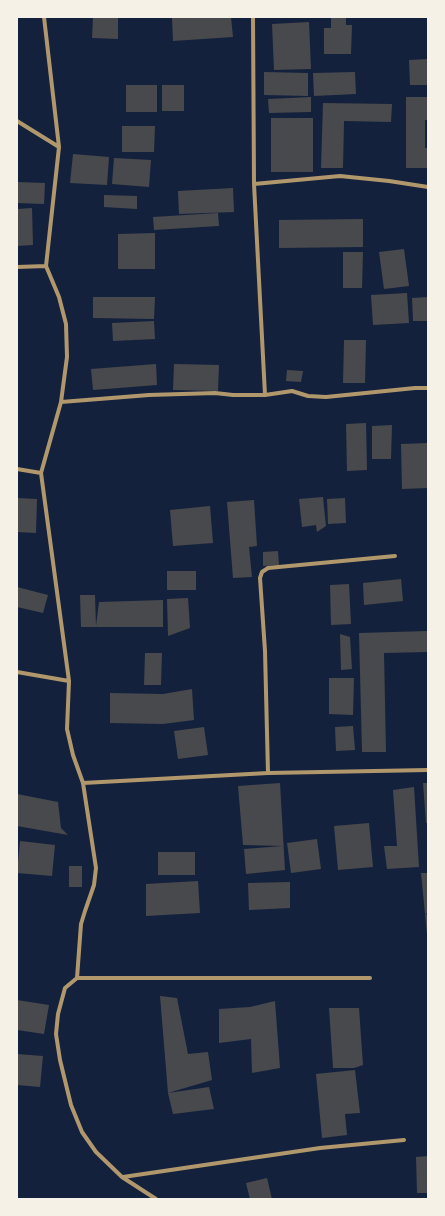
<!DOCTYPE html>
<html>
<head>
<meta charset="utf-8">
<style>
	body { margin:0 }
	#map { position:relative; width:445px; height:1216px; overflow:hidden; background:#14213d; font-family:"Noto Serif",serif }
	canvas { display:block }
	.frame { position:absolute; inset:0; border:18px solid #f6f1e7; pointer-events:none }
</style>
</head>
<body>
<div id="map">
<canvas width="445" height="1216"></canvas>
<div class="frame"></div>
</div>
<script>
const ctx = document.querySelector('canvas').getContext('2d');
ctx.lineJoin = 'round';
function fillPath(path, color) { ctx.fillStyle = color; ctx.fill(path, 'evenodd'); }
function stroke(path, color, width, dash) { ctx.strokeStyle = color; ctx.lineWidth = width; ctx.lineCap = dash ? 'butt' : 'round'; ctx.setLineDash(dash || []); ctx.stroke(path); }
const building = new Path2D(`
	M93 17H118V39L92 38Z
	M193 17H231L233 37 173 41 172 18Z
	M331 18H346V25H352L351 54H324V28H331Z
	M309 22 311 69 274 70 272 24Z
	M428 59V85H410L409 60Z
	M264 72 308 73V96L264 95Z
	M355 72 356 94 314 96 313 73Z
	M126 85H157V112H126Z
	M162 85H184V111H162Z
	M311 97V112L269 113 268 99Z
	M406 97H428V120H425V148H428V168H406Z
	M323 103 392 104 391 122 344 121 343 168H321Z
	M271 118H313V172H271Z
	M122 126H155L154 152H122Z
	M73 154 109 157 107 185 70 183Z
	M114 158 151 160 149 187 112 184Z
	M17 182 45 183 44 204 17 203Z
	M233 188 234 212 179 214 178 191Z
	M104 195 137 196V209L104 207Z
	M32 208 33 245 17 246V209Z
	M218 213 219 226 154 230 153 217Z
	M363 219V247L279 248V220Z
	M155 233V269H118V234Z
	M404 249 409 286 384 289 379 252Z
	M343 252H363L362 288H343Z
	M407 293 409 323 373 325 371 295Z
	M93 297H155L154 319 93 318Z
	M428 297V321H413L412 298Z
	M154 321 155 339 113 341 112 323Z
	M344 340H366L365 383H343Z
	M156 364 157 385 93 390 91 369Z
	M174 364 219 365 218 391 173 390Z
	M287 370 303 371 301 382 286 381Z
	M366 423 367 470 347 471 346 424Z
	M392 425 391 459H372V426Z
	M428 443V488L402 489 401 444Z
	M323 497 326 526 317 532 316 525 302 527 299 499Z
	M17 498 37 499 36 533 17 532Z
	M345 498 346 523 328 524 327 499Z
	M254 500 257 546 249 547 252 577 233 578 227 502Z
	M210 506 213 543 173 546 170 510Z
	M278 551 279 565 263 566V552Z
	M167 571H196V590H167Z
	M401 579 403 601 364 605 363 583Z
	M349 584 351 624 331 625 330 585Z
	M17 587 48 595 43 613 17 607Z
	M80 595H95L96 626 99 602 163 600V627H81Z
	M188 598 190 628 168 636 167 599Z
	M428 631V652L384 653 386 752H362L359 633Z
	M340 634 350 637 352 669 341 670Z
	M145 653H162L161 685H144Z
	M329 678H354L353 715 329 714Z
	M192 689 194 720 163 724 110 723V693L163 694Z
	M353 726 355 750 336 751 335 727Z
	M204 727 208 755 178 759 174 731Z
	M280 783 285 870 246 874 244 849 283 846 243 845 238 786Z
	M423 783H428V823H426Z
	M414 787 419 867 387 869 384 846H397L393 790Z
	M17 794 58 802 61 828 68 835 17 826Z
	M369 823 373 867 338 870 334 826Z
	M317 839 321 869 291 873 287 843Z
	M20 841 55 845 52 876 17 873Z
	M158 852H195V875H158Z
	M69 866H82V887H69Z
	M421 873H428V913L425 914Z
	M198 881 200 913 146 916V884Z
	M290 882V908L249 910 248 883Z
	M425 914 428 915V934H427Z
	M160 996 177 998 188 1054 208 1052 212 1080 168 1093 209 1087 214 1109 173 1114 168 1093Z
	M17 1000 49 1005 44 1034 17 1030Z
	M275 1001 280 1068 252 1073 251 1039 219 1043V1009L250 1007Z
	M329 1008H359L363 1065 354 1068H333Z
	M17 1054 43 1056 40 1087 17 1085Z
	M355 1070 360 1113 345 1114 347 1135 322 1138 316 1074Z
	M428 1156V1193H417L416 1157Z
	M267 1178 272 1199H250L246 1183Z`);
const minor = new Path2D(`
	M44 17 59 147 46 266 59 297 66 324 67 357 61 402 41 473 69 681 67 729 73 755 83 783 96 868 94 885 85 911 81 924 77 978 65 988 58 1014 56 1034 60 1060 71 1105 82 1132 96 1152 122 1177 156 1199
	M253 17 254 184 265 395
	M17 121 59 147
	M254 184 340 176 389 181 428 187
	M17 267 46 266
	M61 402 149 395 215 393 233 395H265L292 391 308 396 326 397 415 388H428
	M17 469 41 473
	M17 672 69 681
	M268 773 265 651 260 578 262 572 268 568 395 556
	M83 783 268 773 428 770
	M77 978H370
	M123 1177 320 1148 404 1140`);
fillPath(building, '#48494c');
stroke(minor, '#b1986c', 4);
</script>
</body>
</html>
